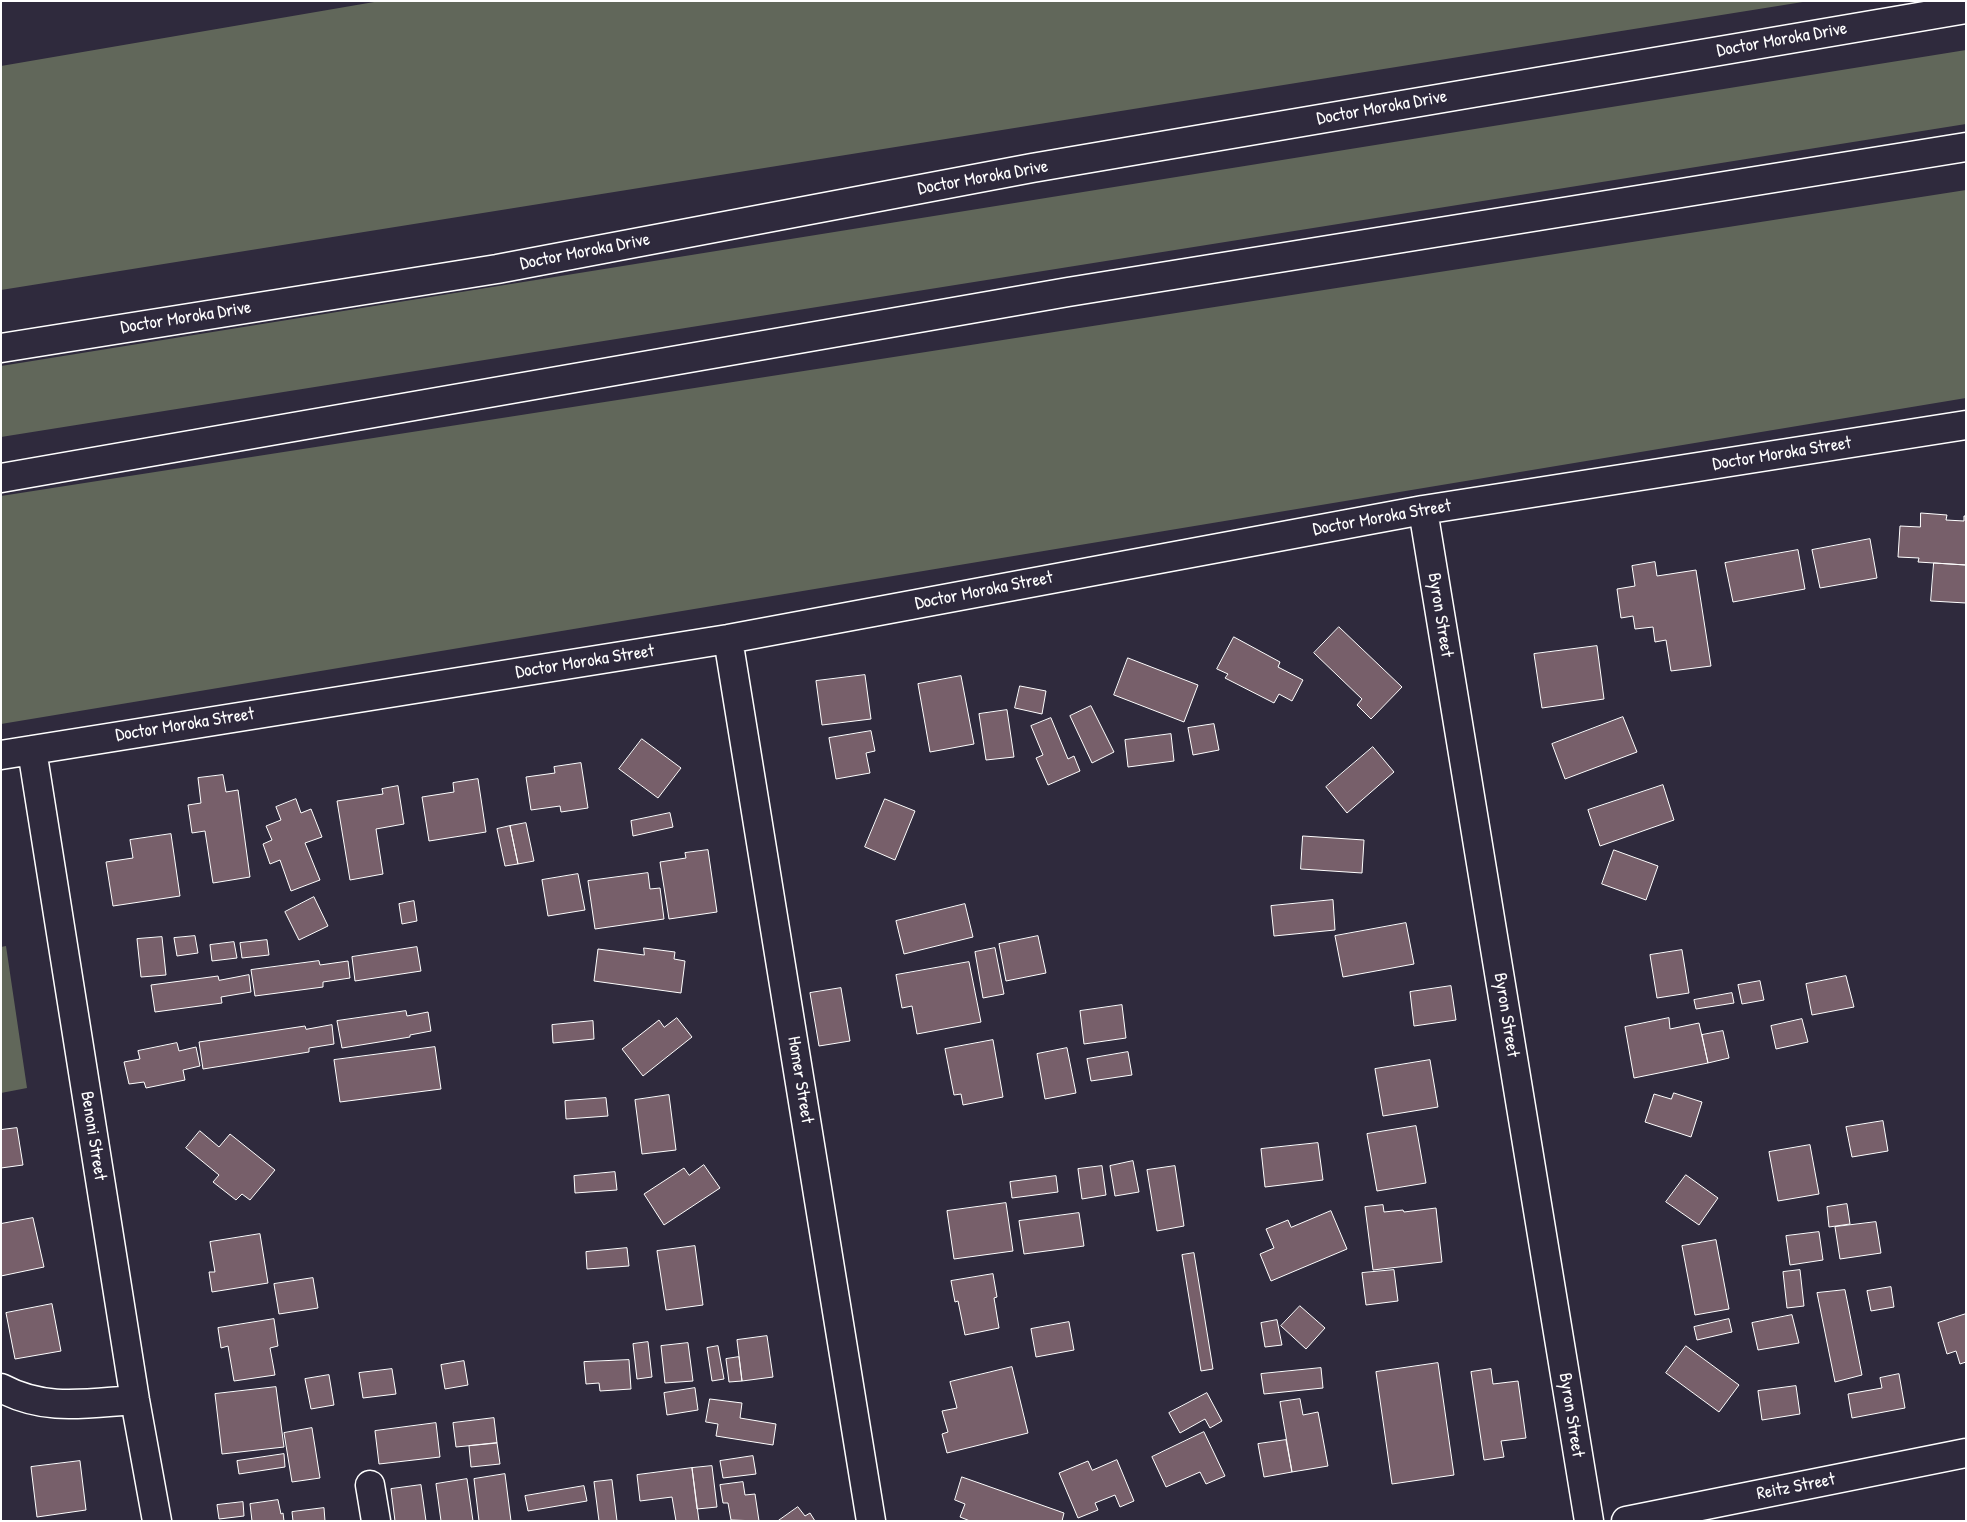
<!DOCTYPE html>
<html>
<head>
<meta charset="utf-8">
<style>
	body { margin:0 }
	#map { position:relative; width:1967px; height:1522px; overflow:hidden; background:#2f2a3d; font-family:"Patrick Hand",sans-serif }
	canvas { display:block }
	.frame { position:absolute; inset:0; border:2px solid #fff; pointer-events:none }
</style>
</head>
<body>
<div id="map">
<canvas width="1967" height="1522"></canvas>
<div class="frame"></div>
</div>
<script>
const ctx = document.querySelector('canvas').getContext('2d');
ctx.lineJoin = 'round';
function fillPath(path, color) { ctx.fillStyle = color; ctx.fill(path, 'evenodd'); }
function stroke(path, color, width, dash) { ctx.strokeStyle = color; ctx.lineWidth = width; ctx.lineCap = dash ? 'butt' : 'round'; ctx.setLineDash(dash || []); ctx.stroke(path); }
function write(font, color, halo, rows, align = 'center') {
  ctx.font = font + ' "Patrick Hand",sans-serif'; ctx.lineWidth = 4; ctx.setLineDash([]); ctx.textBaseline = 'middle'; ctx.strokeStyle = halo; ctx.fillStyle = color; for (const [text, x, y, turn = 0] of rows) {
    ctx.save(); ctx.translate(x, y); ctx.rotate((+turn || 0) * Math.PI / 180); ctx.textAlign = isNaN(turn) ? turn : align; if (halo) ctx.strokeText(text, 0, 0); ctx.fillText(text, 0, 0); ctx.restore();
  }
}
const green = new Path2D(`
	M380 1H1809L1 290V66Z
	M1966 50V124L1 437V366Z
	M1966 190V398L1 724V496Z
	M6 946 27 1088 1 1093V947Z`);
const building = new Path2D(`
	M1921 513 1947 515 1946 520 1964 521V516H1966V565L1918 562 1919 558 1898 557 1900 526 1920 527Z
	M1870 539 1877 578 1820 588 1812 550Z
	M1798 550 1805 589 1733 602 1725 563Z
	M1655 562 1657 576 1696 570 1711 666 1671 671 1666 640 1655 642 1653 627 1635 629 1633 616 1621 618 1617 589 1635 586 1632 566Z
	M1934 563 1966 565V603L1931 601Z
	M1339 627 1402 687 1371 719 1357 705 1362 699 1314 653Z
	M1234 637 1280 662 1278 667 1303 680 1292 701 1279 694 1274 703 1225 678 1228 674 1217 669Z
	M1597 646 1604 699 1542 708 1534 654Z
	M1128 658 1198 685 1184 722 1114 695Z
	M865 675 871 719 822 725 816 681Z
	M961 676 974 744 930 752 918 684Z
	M1020 686 1046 691 1042 714 1015 708Z
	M1091 706 1114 752 1092 763 1070 716Z
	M1007 710 1014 757 986 760 979 714Z
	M1623 717 1637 752 1565 779 1552 744Z
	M1051 718 1068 759 1074 756 1080 771 1048 785 1036 758 1043 755 1031 726Z
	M1214 724 1219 750 1193 755 1188 728Z
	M871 731 875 751 866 753 870 773 836 779 829 738Z
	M1171 734 1174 761 1128 767 1125 740Z
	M642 739 681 768 658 798 619 769Z
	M1373 747 1394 772 1347 813 1326 787Z
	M581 763 588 808 561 812 560 806 531 810 526 777 555 773 554 767Z
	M223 775 226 792 238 790 250 877 213 883 205 831 192 833 188 805 201 803 198 778Z
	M478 779 486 832 429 841 422 797 454 792 453 783Z
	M1663 785 1674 820 1600 846 1588 810Z
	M398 786 404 824 376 829 383 874 350 880 337 801 383 794 382 789Z
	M296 799 301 813 311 809 322 837 305 843 320 880 291 891 280 860 270 864 263 844 272 840 266 826 281 820 276 807Z
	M885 799 915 811 895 860 865 847Z
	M670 813 673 827 633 836 631 821Z
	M526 823 534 861 518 864 510 826Z
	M510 826 518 864 505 866 497 829Z
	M171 834 180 896 113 906 106 862 133 858 130 840Z
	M1303 836 1364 840 1362 873 1301 869Z
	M708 850 717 912 669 919 660 862 686 858 685 853Z
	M1614 850 1658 866 1646 900 1602 884Z
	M648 873 650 889 660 888 664 919 595 929 588 881Z
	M578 874 585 910 548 916 542 880Z
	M314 897 328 926 299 940 285 912Z
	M1333 900 1335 930 1274 936 1271 906Z
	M414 901 417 921 402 924 399 904Z
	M965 904 973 937 904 954 896 921Z
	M1406 923 1414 964 1343 977 1335 936Z
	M195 936 198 953 177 956 174 938Z
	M1038 936 1046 973 1006 981 999 944Z
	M162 937 166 975 141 977 137 939Z
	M267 940 269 955 242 958 240 943Z
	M234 942 237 958 212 961 210 945Z
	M417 947 421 971 355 981 352 957Z
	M644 948 675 952 674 959 685 961 681 993 594 981 598 949 644 955Z
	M995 948 1004 994 983 998 975 952Z
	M1682 950 1689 993 1657 998 1650 955Z
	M319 961 320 965 348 961 350 978 323 982V987L255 996 251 970Z
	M969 962 981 1022 917 1034 912 1006 902 1008 896 975Z
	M249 975 251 992 221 997 222 1003 155 1012 151 985 218 976 219 980Z
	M1846 976 1854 1007 1812 1015 1806 984Z
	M1760 981 1764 1000 1742 1004 1738 985Z
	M1451 986 1456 1020 1414 1026 1410 992Z
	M841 988 850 1041 819 1046 810 993Z
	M1732 993 1734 1003 1696 1009 1694 1000Z
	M1122 1005 1126 1038 1084 1044 1080 1011Z
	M406 1011 407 1016 428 1012 431 1031 410 1035V1037L342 1048 337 1021Z
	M677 1018 692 1037 643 1076 622 1049 659 1020 664 1027Z
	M1669 1018 1670 1029 1699 1023 1708 1063 1634 1078 1625 1027Z
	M1802 1019 1808 1042 1776 1049 1771 1026Z
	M593 1021 594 1039 553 1043 552 1025Z
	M332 1025 334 1044 309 1048V1052L203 1069 199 1042 305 1026 306 1029Z
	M1723 1031 1729 1058 1708 1063 1702 1035Z
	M993 1040 1003 1097 963 1105 961 1094 954 1095 945 1049Z
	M177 1043 179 1051 196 1047 200 1066 183 1070 185 1080 146 1088 144 1082 129 1084 124 1062 140 1059 138 1051Z
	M435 1047 441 1089 340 1102 334 1060Z
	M1067 1048 1076 1093 1045 1099 1037 1054Z
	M1128 1052 1132 1075 1091 1081 1087 1059Z
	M1430 1060 1438 1107 1383 1116 1375 1069Z
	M1674 1093 1702 1102 1691 1137 1645 1122 1654 1094 1671 1099Z
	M669 1095 676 1150 642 1154 635 1100Z
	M606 1098 608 1116 566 1119 565 1101Z
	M1883 1121 1888 1151 1852 1157 1846 1127Z
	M1416 1126 1426 1183 1377 1191 1367 1134Z
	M17 1128 23 1165 1 1168V1130Z
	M200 1131 219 1147 230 1134 275 1170 250 1200 242 1194 236 1200 213 1182 219 1175 186 1148Z
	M1318 1143 1323 1180 1265 1187 1261 1149Z
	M1810 1145 1819 1194 1778 1201 1769 1152Z
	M1133 1161 1139 1192 1115 1196 1110 1166Z
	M704 1165 720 1188 664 1225 644 1194 684 1168 689 1175Z
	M1102 1166 1106 1195 1082 1199 1078 1169Z
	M1175 1166 1184 1226 1157 1231 1147 1170Z
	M615 1172 617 1190 575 1193 574 1176Z
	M1686 1175 1718 1198 1699 1225 1666 1202Z
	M1056 1176 1058 1192 1012 1198 1010 1182Z
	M1006 1203 1013 1251 954 1259 947 1211Z
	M1847 1204 1850 1224 1829 1227 1827 1207Z
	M1383 1205 1384 1212 1403 1210 1404 1212 1436 1208 1442 1262 1373 1270 1365 1207Z
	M1331 1211 1347 1249 1271 1281 1260 1254 1274 1248 1266 1229 1288 1220 1291 1227Z
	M1079 1213 1084 1246 1024 1254 1019 1221Z
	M33 1218 44 1267 1 1276V1224Z
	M1876 1222 1881 1253 1840 1259 1835 1227Z
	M1819 1232 1823 1260 1790 1265 1786 1236Z
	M260 1234 268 1283 212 1292 209 1272H215L210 1242Z
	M1716 1240 1729 1309 1695 1315 1682 1246Z
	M695 1246 703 1305 666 1310 657 1251Z
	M627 1248 629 1266 587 1269 586 1252Z
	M1194 1253 1213 1369 1201 1371 1182 1255Z
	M1394 1270 1398 1301 1366 1305 1362 1273Z
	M1800 1270 1804 1306 1787 1308 1783 1272Z
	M993 1274 997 1297 994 1298 999 1328 965 1335 958 1301 955 1302 951 1281Z
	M313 1278 318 1308 279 1314 274 1284Z
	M1891 1287 1894 1307 1871 1311 1867 1291Z
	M1845 1290 1862 1375 1835 1382 1817 1293Z
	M52 1304 61 1351 15 1359 6 1313Z
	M1300 1306 1325 1328 1306 1349 1281 1326Z
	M1966 1314V1362L1960 1364 1956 1351 1947 1354 1938 1323Z
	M1792 1315 1799 1343 1758 1350 1752 1323Z
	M274 1319 278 1346 270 1348 275 1375 234 1381 228 1346 221 1348 218 1328Z
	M1729 1319 1732 1332 1697 1340 1694 1327Z
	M1277 1320 1282 1345 1265 1347 1261 1323Z
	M1069 1322 1074 1350 1036 1357 1031 1329Z
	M767 1336 773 1377 742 1381 737 1340Z
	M648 1342 652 1377 637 1379 633 1344Z
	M688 1343 693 1381 665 1383 661 1346Z
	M718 1346 724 1379 712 1381 707 1348Z
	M1686 1346 1739 1385 1719 1412 1666 1373Z
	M739 1357 742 1381 729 1382 726 1359Z
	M629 1360 631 1389 600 1391 599 1383 586 1384 584 1362Z
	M464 1361 468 1385 445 1389 441 1365Z
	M1438 1363 1454 1475 1392 1484 1376 1372Z
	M1012 1367 1028 1433 947 1453 942 1434 948 1432 942 1411 957 1408 950 1382Z
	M1321 1368 1323 1388 1264 1394 1261 1374Z
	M392 1369 396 1394 363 1398 359 1373Z
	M1491 1369 1493 1384 1518 1381 1526 1438 1501 1441 1504 1457 1484 1460 1471 1372Z
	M1899 1374 1905 1408 1852 1418 1848 1394 1882 1388 1880 1378Z
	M329 1375 334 1405 311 1409 305 1379Z
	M1796 1386 1800 1414 1762 1420 1758 1391Z
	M276 1387 284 1447 222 1454 215 1394Z
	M695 1388 698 1410 667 1415 664 1393Z
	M1207 1393 1222 1421 1210 1428 1205 1419 1180 1433 1169 1413Z
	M710 1399 742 1403 740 1418 776 1424 773 1445 716 1436 718 1424 706 1422Z
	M1300 1399 1303 1415 1318 1412 1328 1466 1292 1472 1280 1402Z
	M494 1418 497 1443 456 1447 453 1423Z
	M436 1423 440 1457 379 1464 375 1431Z
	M312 1428 320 1478 292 1482 284 1433Z
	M1204 1432 1225 1476 1206 1484 1200 1472 1166 1487 1152 1457Z
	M1286 1440 1292 1472 1264 1477 1258 1444Z
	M497 1443 500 1464 471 1467 469 1446Z
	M284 1454 285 1467 239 1474 237 1461Z
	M753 1456 756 1474 723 1478 720 1461Z
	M1117 1460 1134 1501 1120 1507 1115 1495 1095 1503 1098 1510 1078 1518 1059 1473 1088 1461 1092 1470Z
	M80 1461 86 1510 37 1517 31 1467Z
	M712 1466 717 1507 697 1509 692 1468Z
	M692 1468 699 1521H676L672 1497 640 1501 637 1475Z
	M505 1474 511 1521H479L474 1479Z
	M962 1477 1064 1513 1062 1521H970L960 1517 965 1504 955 1500Z
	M467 1479 473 1521H441L436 1484Z
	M612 1480 617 1521H599L594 1482Z
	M743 1482 745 1495 755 1494 759 1521 731 1520 728 1503H723L720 1485Z
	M421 1485 426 1521H395L391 1489Z
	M584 1486 587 1501 528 1511 525 1496Z
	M278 1500 281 1514 283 1513 284 1521H252L250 1504Z
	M243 1502 244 1516 219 1519 217 1505Z
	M798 1507 805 1516 810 1513 815 1521H778Z
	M324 1508 325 1521H293L292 1512Z`);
const minor = new Path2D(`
	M1 348 497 269 1032 168 1966 9
	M1 478 1068 292 1966 147
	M1423 510 1589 1521
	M728 639 871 1521
	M32 750 135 1400 157 1521
	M1 755 728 639 1423 510 1966 425
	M1 1388C46 1412 87 1403 135 1400
	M370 1485 376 1521
	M1626 1521 1966 1453`);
const streetNames = [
	["Doctor Moroka Drive",1782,40,-10],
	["Doctor Moroka Drive",1382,108,-10],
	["Doctor Moroka Drive",983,178,-10],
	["Doctor Moroka Drive",585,252,-11],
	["Doctor Moroka Drive",186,318,-9],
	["Doctor Moroka Street",1782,454,-9],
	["Doctor Moroka Street",1382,518,-10],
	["Doctor Moroka Street",984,591,-11],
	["Byron Street",1440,615,81],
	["Doctor Moroka Street",585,662,-9],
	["Doctor Moroka Street",185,725,-9],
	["Byron Street",1506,1015,81],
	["Homer Street",800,1080,81],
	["Benoni Street",93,1136,81],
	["Byron Street",1571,1415,81],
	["Reitz Street",1796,1487,-11]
];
fillPath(green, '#61675a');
fillPath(building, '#775f6a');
stroke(building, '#fff', 1);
stroke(minor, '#fff', 31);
stroke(minor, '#2f2a3d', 28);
write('18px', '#fff', '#2f2a3d', streetNames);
</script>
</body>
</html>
